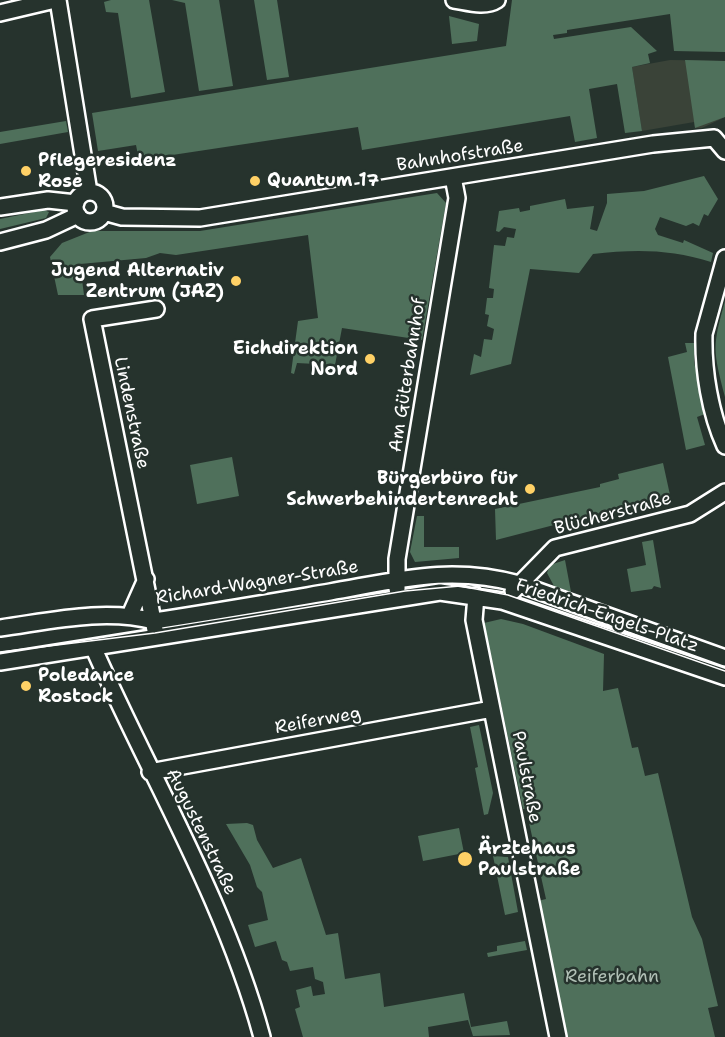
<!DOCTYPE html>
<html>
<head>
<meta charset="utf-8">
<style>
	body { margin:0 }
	canvas { display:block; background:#26332d }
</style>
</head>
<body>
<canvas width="725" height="1037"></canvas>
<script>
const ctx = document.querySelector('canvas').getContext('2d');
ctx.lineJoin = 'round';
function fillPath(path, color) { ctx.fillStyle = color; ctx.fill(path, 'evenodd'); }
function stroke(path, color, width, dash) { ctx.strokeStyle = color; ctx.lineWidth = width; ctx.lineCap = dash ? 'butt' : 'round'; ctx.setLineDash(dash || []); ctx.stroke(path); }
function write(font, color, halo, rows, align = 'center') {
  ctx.font = font + ' "Shantell Sans",sans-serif'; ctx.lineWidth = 5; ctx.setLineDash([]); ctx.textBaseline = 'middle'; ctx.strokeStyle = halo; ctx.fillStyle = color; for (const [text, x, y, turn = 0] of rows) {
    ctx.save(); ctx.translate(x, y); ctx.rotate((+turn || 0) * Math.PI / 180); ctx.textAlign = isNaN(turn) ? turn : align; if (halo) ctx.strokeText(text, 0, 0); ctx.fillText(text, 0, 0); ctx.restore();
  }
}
const built = new Path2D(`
	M670 60 725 61V117L702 128H695L694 122 642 131 632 67Z`);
const green = new Path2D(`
	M111 0H149L165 92 131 98 118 13 106 12 104 2Z
	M172 0H219L233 86 199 91 185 3Z
	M254 0H277L289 77 267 80Z
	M512 0H725V52L674 51 670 14 567 30V33L553 35 554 39 631 27 657 51 648 54 650 63 632 67 642 131 625 133 617 84 589 89 597 138 575 142 570 116 362 150 358 127 139 160 136 145 98 151 92 113 506 46Z
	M449 16 479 24 477 41 452 44Z
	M685 60 725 61V117L695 128Z
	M66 121 68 132 0 144V132Z
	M704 176 718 199 708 216 704 214 699 226 693 223 686 226 660 217 655 229 658 235 683 243 684 240 713 253 711 262C671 249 634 249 593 254L579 273 530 269 511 364 470 375 474 354 481 357 484 339 492 340 494 329 487 326 489 315 485 314 487 298H493L494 289 489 288 494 245 505 246 507 237 514 238 516 229 504 227 499 232 496 231 499 211 519 208 520 212 530 210V206L565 199 567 209 594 206 590 229 597 231 607 203V194L644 191Z
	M437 193 446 203 422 340 342 328 335 365 297 363 294 374 291 373 298 321 318 318 308 235 176 255 160 253 146 258 80 264 84 295H58L50 257 62 243 92 231H200Z
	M44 210 49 212 46 218 0 229V219Z
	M725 301V397C713 350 712 347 725 301Z
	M685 343H694V362L705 414 697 417 705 445 686 450 668 357 687 352Z
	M232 457 239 496 197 504 190 465Z
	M663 463 670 495 496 540 495 509 600 487V484L619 479 618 474Z
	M417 516H424V547H459V558L415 562 410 552Z
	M653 540 661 588 654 586 652 589 631 592 627 569 646 565 642 542Z
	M565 560 571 592 554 586 547 573 550 565Z
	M501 619 523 624 604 654 603 691 618 688 632 748 638 747 645 776 658 773 692 917 702 939 718 1006 708 1008 715 1037H566L538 901 546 899 526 809H523L484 623Z
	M479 725 493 793 488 814 484 815 475 768 478 767 470 727Z
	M247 823 253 825 257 840 273 868 301 858 326 935 338 933 345 979 380 973 384 1007 464 993 471 1027 507 1021 510 1035 473 1036 468 1020 428 1027 429 1037H303L295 1009 300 1007 296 990 311 986 313 996 325 994 323 982 315 979 313 967 290 971 287 962 282 960 276 941 255 947 248 925 268 920 262 892 257 887 250 865 226 824Z
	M459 828 464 853 423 861 418 836Z
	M493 856 508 857 518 912 505 915Z
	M525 941 527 950 488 957 487 953 497 951V946Z`);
const minor = new Path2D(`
	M58 0 89 192
	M454 0C467 2 485 8 497 0
	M0 13 55 0
	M714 138 725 151
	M75 207a15 15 0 1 1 30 0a15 15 0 1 1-30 0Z
	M0 207 48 200 76 203
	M104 212 122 217 200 218 653 144 714 138
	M0 242 46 230 78 215
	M725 258 704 334C703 370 710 413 725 446
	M397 589V559L457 198 453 177
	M513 591 555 548 690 514 725 492
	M476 596 474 620 558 1037
	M130 615 146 579
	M0 628C51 621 104 608 154 621 213 612 271 602 330 592 399 580 450 565 519 584L725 658
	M155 630 92 319 156 309
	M94 649C151 778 225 901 262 1037
	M0 662 440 592 502 601 725 677
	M150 772 492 709`);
const tram = new Path2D(`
	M0 652 155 633 405 591 460 586 508 595 725 671`);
const markers = [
	[26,171,6,"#ffd166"],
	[255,181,6,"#ffd166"],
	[236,281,6,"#ffd166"],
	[370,359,6,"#ffd166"],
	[530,489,6,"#ffd166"],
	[26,686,6,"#ffd166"],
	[465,859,8,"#ffd166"]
];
const streetNames = [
	["Bahnhofstraße",460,156,-9],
	["Am Güterbahnhof",408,375,-81],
	["Lindenstraße",131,413,78],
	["Blücherstraße",613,514,-15],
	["Richard-Wagner-Straße",257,583,-9],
	["Friedrich-Engels-Platz",607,616,19],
	["Reiferweg",318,721,-10],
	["Paulstraße",526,777,79],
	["Augustenstraße",201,832,64]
];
const poiNames = [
	["Pflegeresidenz",38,161],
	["Rose",38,182],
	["Quantum 17",267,181],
	["Jugend Alternativ",224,271,"right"],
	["Zentrum (JAZ)",224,292,"right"],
	["Eichdirektion",358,349,"right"],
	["Nord",358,370,"right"],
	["Bürgerbüro für",518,479,"right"],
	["Schwerbehindertenrecht",518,500,"right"],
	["Poledance",38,676],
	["Rostock",38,697],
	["Ärztehaus",478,849],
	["Paulstraße",478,870]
];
const parkNames = [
	["Reiferbahn",612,977]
];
fillPath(built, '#3a4338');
fillPath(green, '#4f705b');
stroke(minor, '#fff', 20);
stroke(minor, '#26332d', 15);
stroke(tram, '#fff', 1.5);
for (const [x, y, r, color] of markers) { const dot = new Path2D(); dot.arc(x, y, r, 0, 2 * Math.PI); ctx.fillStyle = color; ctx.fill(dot); stroke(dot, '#26332d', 2); }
write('18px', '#fff', '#26332d', streetNames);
write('bold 18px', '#fff', '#26332d', poiNames, 'left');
write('18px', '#b0bfb5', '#26332d', parkNames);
</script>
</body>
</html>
